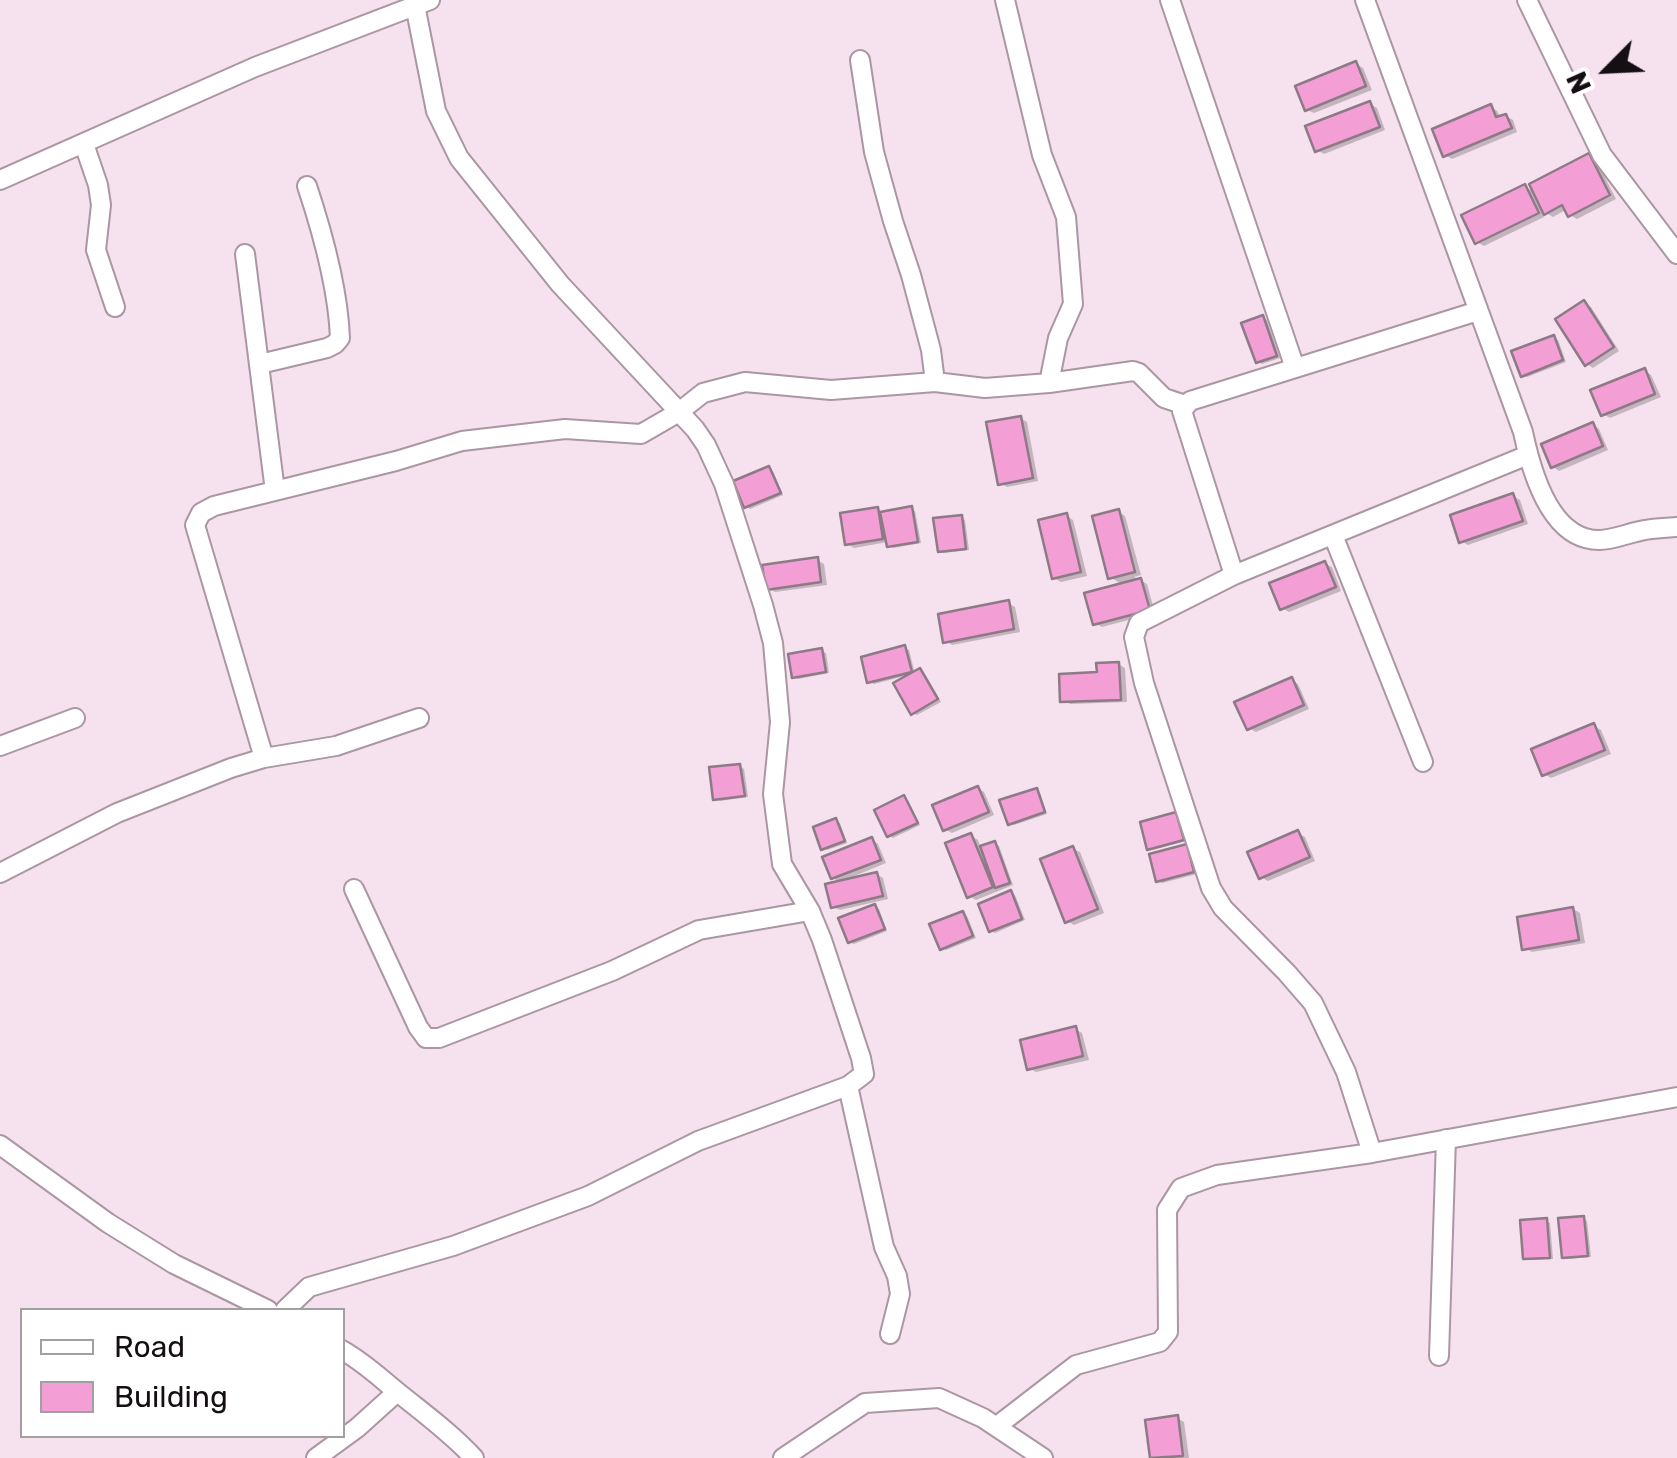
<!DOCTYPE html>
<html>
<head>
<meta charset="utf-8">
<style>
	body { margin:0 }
	#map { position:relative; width:1677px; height:1458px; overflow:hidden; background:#f6e1ee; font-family:Rubik,sans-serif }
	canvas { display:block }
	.legend { position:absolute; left:20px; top:1308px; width:325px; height:130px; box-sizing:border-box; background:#fff; border:2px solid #a19fa1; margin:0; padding:12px 18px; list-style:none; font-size:30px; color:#150e13 }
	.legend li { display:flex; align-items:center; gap:20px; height:50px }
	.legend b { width:50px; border:2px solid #a19fa1 }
	.north { position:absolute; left:1557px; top:20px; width:100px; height:100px; -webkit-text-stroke:8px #fff; paint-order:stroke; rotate:246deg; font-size:28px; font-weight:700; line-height:40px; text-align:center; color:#150e13 }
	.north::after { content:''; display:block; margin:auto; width:35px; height:45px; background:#150e13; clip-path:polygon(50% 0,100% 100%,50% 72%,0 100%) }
</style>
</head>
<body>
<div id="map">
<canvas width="1677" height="1458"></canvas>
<ul class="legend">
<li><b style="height:12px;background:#fff"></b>Road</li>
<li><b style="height:28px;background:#f39fd5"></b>Building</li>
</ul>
<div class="north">N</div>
</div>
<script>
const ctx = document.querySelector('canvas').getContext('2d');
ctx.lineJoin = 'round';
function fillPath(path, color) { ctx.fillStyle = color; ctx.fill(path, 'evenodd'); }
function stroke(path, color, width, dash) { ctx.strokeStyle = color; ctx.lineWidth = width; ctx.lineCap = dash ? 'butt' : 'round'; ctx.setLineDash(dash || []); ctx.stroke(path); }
const shadow = new Path2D(`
	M1356 64 1363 68 1372 90 1314 113 1307 110Z
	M1370 104 1377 108 1385 130 1324 154 1317 150Z
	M1491 107 1497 111 1501 118 1506 116 1513 120 1517 132 1452 159 1445 155Z
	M1589 156 1596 160 1616 199 1577 219 1570 215 1567 209 1553 217 1541 210 1544 217 1484 246 1477 242 1525 187 1536 193Z
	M1584 303 1591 307 1619 351 1593 368 1587 364Z
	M1263 318 1267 320 1280 358 1262 364 1258 362Z
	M1554 337 1558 340 1566 362 1527 377 1523 375Z
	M1645 371 1651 375 1661 397 1610 418 1603 414Z
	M1020 418 1027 422 1038 481 1007 487 1000 483Z
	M1593 425 1599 429 1608 450 1559 471 1553 467Z
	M769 468 773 471 783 495 750 509 746 506Z
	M1513 496 1520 500 1528 524 1468 545 1461 541Z
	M877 509 885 514 911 509 915 511 921 543 893 548 888 542 854 548 847 544Z
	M1119 512 1125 516 1141 575 1134 577 1147 584 1155 613 1102 627 1095 623 1123 585 1110 577Z
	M1067 516 1073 520 1087 576 1061 582 1054 578Z
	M961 517 965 520 969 550 944 553 940 551Z
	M817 560 824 564 827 585 775 592 768 588Z
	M1325 564 1332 567 1341 591 1289 612 1282 608Z
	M1008 603 1015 607 1020 632 952 645 946 641Z
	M905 648 909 650 915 674 920 671 924 673 941 702 917 715 913 713 909 675 874 684 870 682Z
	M822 651 826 653 829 673 798 679 794 676Z
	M1118 664 1125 668 1127 702 1070 704 1063 700Z
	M1291 680 1298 684 1309 709 1256 732 1249 728Z
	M1594 726 1601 730 1611 754 1551 778 1544 774Z
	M740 766 744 769 748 797 720 801 716 798Z
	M977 788 984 792 994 815 952 833 945 829Z
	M1036 790 1040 793 1047 814 1014 825 1010 823Z
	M904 798 908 800 920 825 893 838 889 836Z
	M1176 814 1180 817 1186 841 1153 850 1149 848Z
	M836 821 840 823 847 843 827 850 823 848Z
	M1298 833 1305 837 1315 861 1268 881 1261 877Z
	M971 836 978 840 981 848 995 844 999 846 1013 885 976 900 969 896Z
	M872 840 878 844 886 863 852 877 853 880 876 874 883 878 888 899 840 910 833 907 841 883 833 878Z
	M1187 847 1191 849 1197 874 1162 883 1158 881Z
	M1073 849 1080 852 1104 913 1074 925 1067 921Z
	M1011 893 1015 895 1025 920 995 933 991 931Z
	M875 907 879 909 887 931 854 944 850 942Z
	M1573 909 1580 913 1585 943 1532 952 1525 948Z
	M963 913 967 916 976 938 946 950 942 948Z
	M1075 1029 1082 1033 1089 1060 1036 1072 1029 1068Z
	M1583 1218 1587 1221 1591 1257 1568 1259 1564 1257Z
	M1546 1221 1550 1223 1553 1259 1530 1260 1526 1258Z
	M1177 1418 1184 1422 1189 1458H1153L1148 1422Z`);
const building = new Path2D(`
	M1356 61 1366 86 1305 111 1295 86Z
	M1370 101 1380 127 1315 152 1305 126Z
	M1491 104 1496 117 1506 114 1512 128 1443 157 1432 129Z
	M1589 153 1610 195 1568 217 1562 205 1544 215 1529 184Z
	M1525 184 1539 213 1475 244 1461 215Z
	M1584 300 1614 347 1585 366 1555 319Z
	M1263 315 1277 356 1256 363 1241 323Z
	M1554 335 1563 360 1521 377 1511 351Z
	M1645 368 1655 394 1601 416 1590 390Z
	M1021 416 1033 478 998 485 986 422Z
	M1593 422 1603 446 1551 468 1541 444Z
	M769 466 781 493 744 508 733 481Z
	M1513 493 1523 521 1459 543 1450 515Z
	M912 506 918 542 887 547 880 512Z
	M878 507 883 539 845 545 840 513Z
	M1119 509 1135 572 1108 579 1092 516Z
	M1067 513 1081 572 1052 579 1038 520Z
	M962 515 966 549 938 552 933 518Z
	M818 557 821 582 766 590 762 565Z
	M1325 561 1336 587 1280 610 1269 583Z
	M1141 578 1150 610 1093 625 1084 593Z
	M1009 600 1014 629 943 643 938 614Z
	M905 645 912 672 867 683 861 657Z
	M822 648 826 672 792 678 788 654Z
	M1119 662 1121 700 1060 702 1059 674 1097 672 1096 663Z
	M920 668 938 699 911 715 893 683Z
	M1292 677 1304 705 1247 730 1234 702Z
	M1594 723 1605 750 1542 776 1531 749Z
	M740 764 745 796 713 800 709 767Z
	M978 786 989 812 943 831 932 805Z
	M1037 788 1045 812 1008 825 999 800Z
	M904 795 918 823 887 837 874 810Z
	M1176 812 1184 840 1147 850 1140 822Z
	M836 818 845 841 821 850 813 827Z
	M1298 830 1310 857 1259 879 1247 852Z
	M971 833 993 887 967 898 945 843Z
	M872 837 881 860 831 879 822 857Z
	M995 841 1010 883 995 888 980 846Z
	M1187 844 1194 872 1156 882 1149 854Z
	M1073 846 1098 909 1065 923 1040 859Z
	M877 872 883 896 831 908 825 884Z
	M1011 890 1022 919 989 932 978 904Z
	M875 904 885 929 848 943 838 918Z
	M1573 907 1579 940 1522 950 1517 917Z
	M963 911 973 936 940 950 929 924Z
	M1076 1026 1083 1056 1027 1070 1020 1040Z
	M1584 1216 1588 1256 1562 1258 1558 1218Z
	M1547 1218 1550 1258 1523 1259 1520 1220Z
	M1178 1415 1183 1456 1150 1458 1145 1420Z`);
const minor = new Path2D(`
	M1005 0 1042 155 1066 217 1073 304 1058 338 1049 383
	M1170 0 1295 368
	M1365 0 1523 432C1531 470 1550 540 1599 540 1614 540 1631 532 1645 530 1656 528 1667 528 1677 527
	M1527 0 1602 155 1677 254
	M860 60 874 152 893 221 911 275 931 350 935 382
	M84 144 98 185 101 205 96 250 115 307
	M0 180 255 67 430 0
	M245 254 275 491
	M260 364 327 348 335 344 340 338C338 288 323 234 307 186
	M1333 535 1423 762
	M1234 575 1182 411 1190 401 1478 311
	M0 746 75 718
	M264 758 195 525 201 513 214 506 396 461 462 441 565 429 641 434 679 412 703 393 745 382 831 390 935 382 985 388 1049 383 1133 371 1139 373 1164 398 1185 405
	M0 873 117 813 231 768 264 758 336 746 419 718
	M354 889 418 1027 426 1038H439L612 971 699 930 810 911
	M848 1086 884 1247 897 1276 900 1294 890 1334
	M0 1145 108 1223 174 1264 268 1310
	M1372 1153 1346 1072 1313 1003 1287 973 1223 908 1211 888 1144 683 1134 637 1139 623 1234 575 1528 455
	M285 1310 309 1287 453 1246 588 1196 698 1141 848 1086 864 1074 861 1058 822 940 810 911 782 864 773 794 780 722 773 643 763 605 724 484 706 445 695 429 560 284 459 158 436 111 414 0
	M342 1350C365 1363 380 1378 400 1394 426 1415 452 1434 474 1458
	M1439 1356 1446 1139
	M997 1426 1076 1365 1160 1342 1168 1332 1167 1210 1181 1188 1217 1175 1372 1153 1677 1097
	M316 1458 357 1428 397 1392
	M783 1458 865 1403 939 1398 983 1418 1043 1458`);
fillPath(shadow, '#0003');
fillPath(building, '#f39fd5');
stroke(building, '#8d7a86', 2.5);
stroke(minor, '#ab96a3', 22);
stroke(minor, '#fff', 18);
</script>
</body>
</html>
